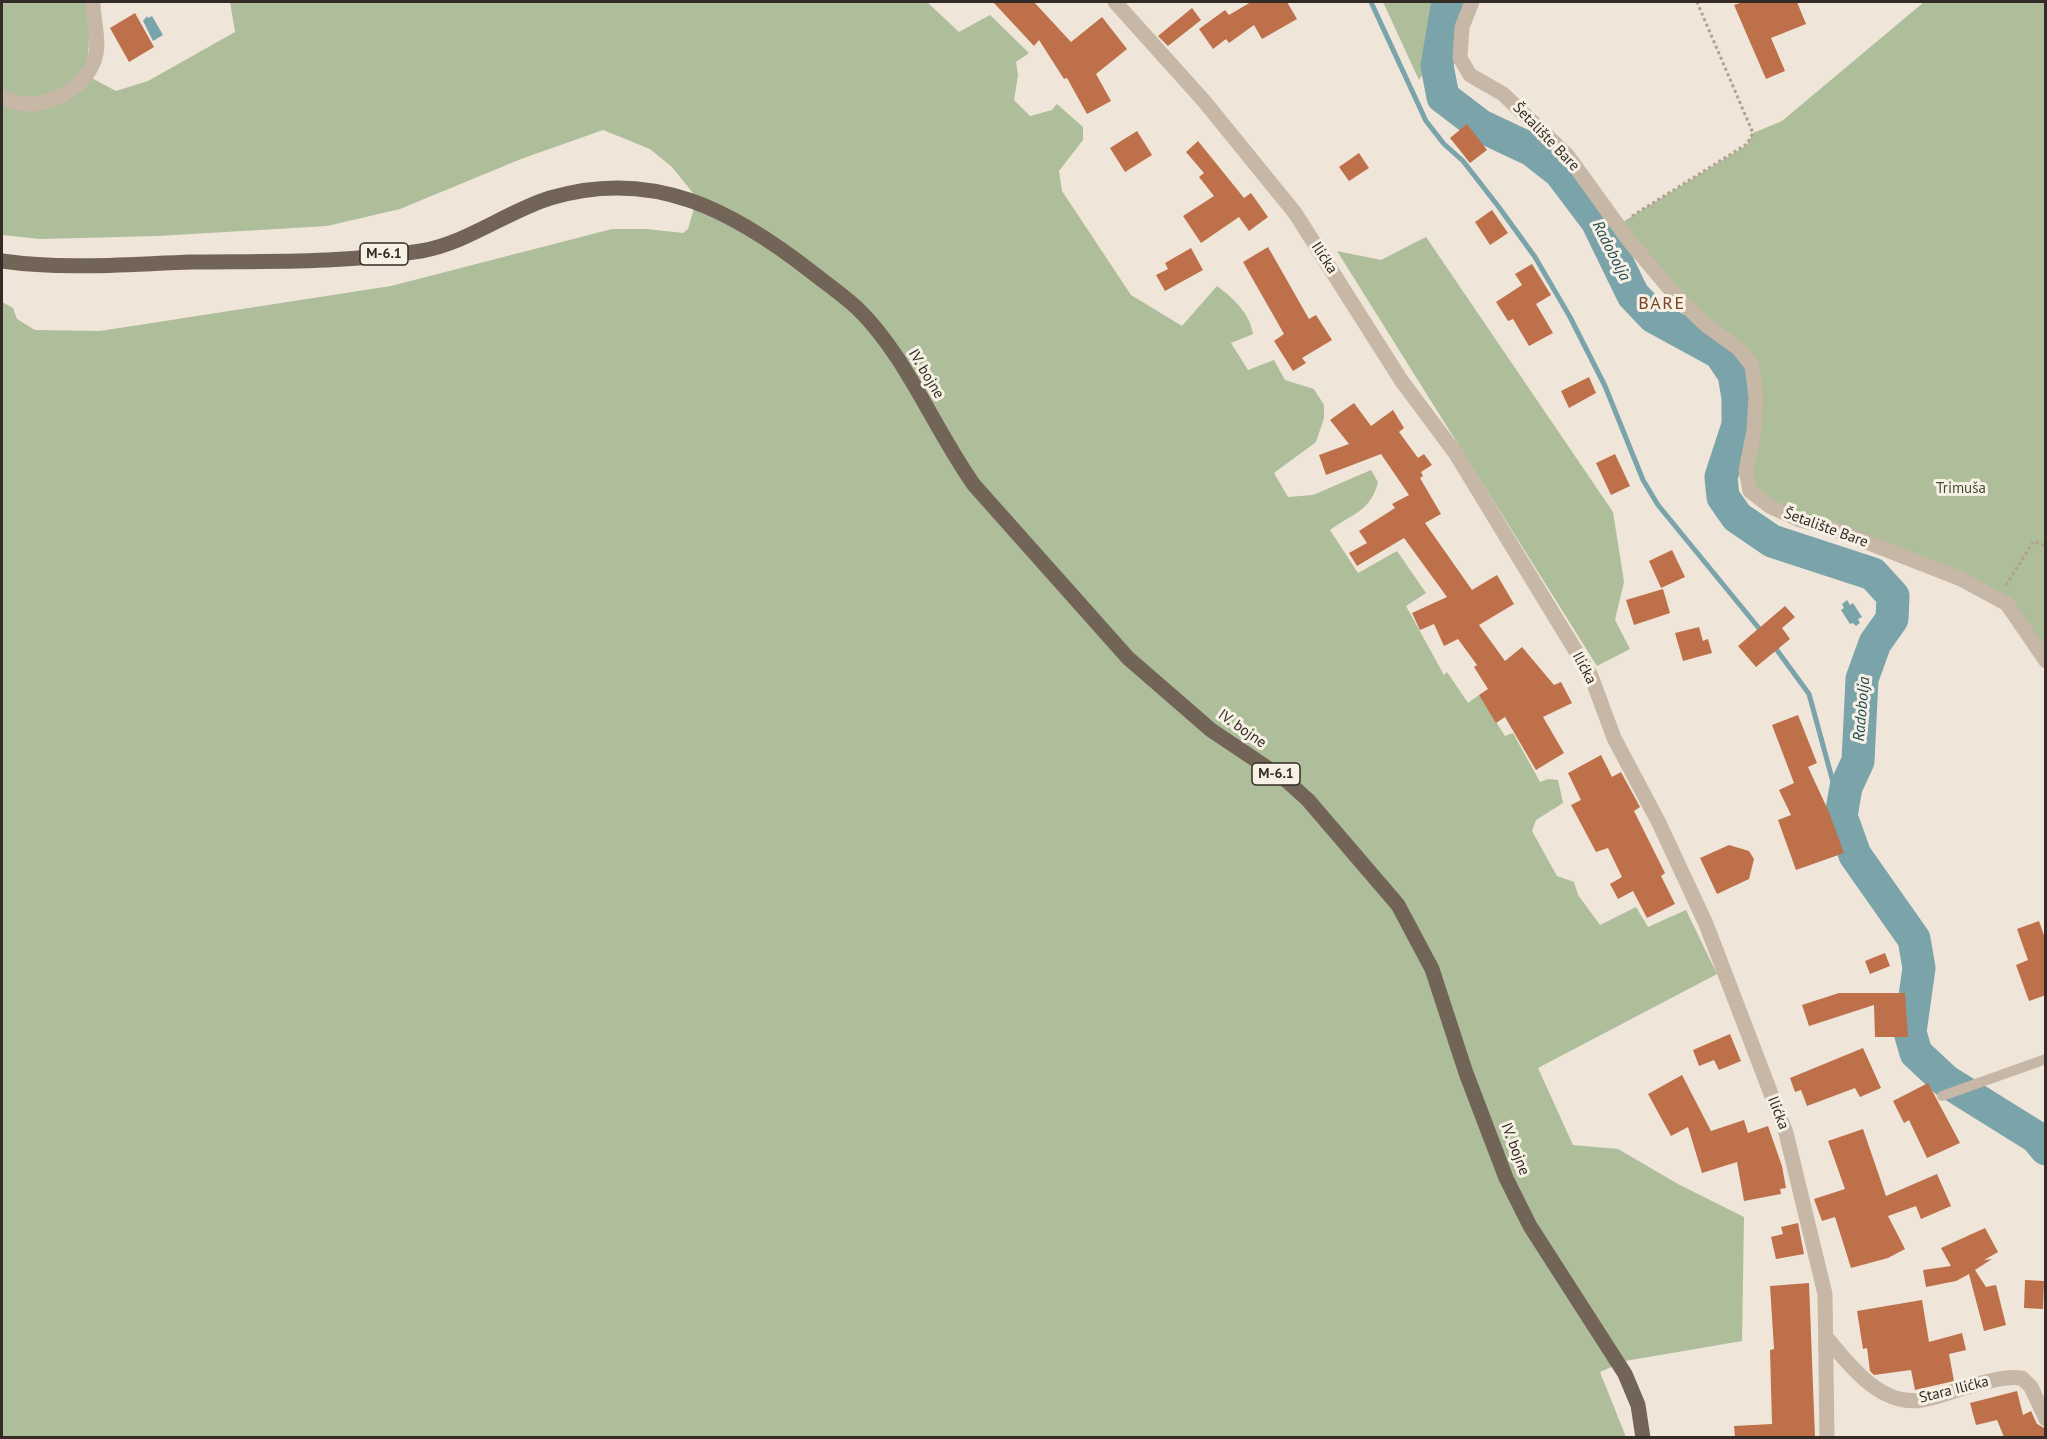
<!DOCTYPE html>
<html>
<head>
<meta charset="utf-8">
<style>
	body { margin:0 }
	#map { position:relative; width:2047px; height:1439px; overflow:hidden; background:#efe6d9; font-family:"PT Sans",sans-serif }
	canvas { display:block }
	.frame { position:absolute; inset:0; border:3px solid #322b26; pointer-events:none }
</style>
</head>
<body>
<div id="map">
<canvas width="2047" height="1439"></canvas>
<div class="frame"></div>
</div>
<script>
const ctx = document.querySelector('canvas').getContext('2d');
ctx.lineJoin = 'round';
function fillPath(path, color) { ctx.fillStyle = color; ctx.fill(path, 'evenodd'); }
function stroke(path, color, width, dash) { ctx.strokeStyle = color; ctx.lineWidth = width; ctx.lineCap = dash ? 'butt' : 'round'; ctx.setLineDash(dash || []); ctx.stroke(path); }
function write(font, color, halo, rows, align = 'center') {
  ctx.font = font + ' "PT Sans",sans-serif'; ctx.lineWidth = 6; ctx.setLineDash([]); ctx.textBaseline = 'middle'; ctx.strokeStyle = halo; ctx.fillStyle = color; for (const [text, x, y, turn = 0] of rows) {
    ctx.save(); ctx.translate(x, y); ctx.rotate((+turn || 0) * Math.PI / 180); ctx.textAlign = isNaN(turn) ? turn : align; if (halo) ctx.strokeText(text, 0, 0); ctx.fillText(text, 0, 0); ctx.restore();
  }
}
const green = new Path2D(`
	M2 2H93L86 75 116 91 148 81 235 32 230 2H927L959 32 990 15 1029 53 1016 62 1018 75 1014 100 1030 116 1052 110 1057 104 1083 127V140L1059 171 1062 191 1131 295 1182 326 1217 286C1233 298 1250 313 1253 334L1231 343 1248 370 1274 360 1285 380 1314 389 1324 405V418L1316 442 1274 473 1288 497 1313 495 1371 470 1378 482C1371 511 1352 514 1330 530L1358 573 1397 551 1426 593 1406 606 1444 675 1447 672 1468 703 1479 695 1505 736 1513 733 1540 782 1548 779 1558 780 1563 803 1536 820 1532 831 1557 876 1574 882 1578 895 1600 925 1636 907 1648 927 1686 910 1717 974 1538 1068 1573 1145 1618 1149 1678 1184 1744 1217 1742 1341 1625 1361 1600 1372 1626 1437H2V302L13 308 17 319 35 330 100 331 391 286 612 229H646L683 233 688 229 697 198 672 167 650 149 603 130 521 159 400 209 327 226 158 236 40 239 2 235Z
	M1383 2H1443L1431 60 1419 80Z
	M1924 2H2045V661L2007 604 1750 491 1752 366 1707 326 1618 225 1747 145 1753 133 1782 121Z
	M1426 237 1613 512 1624 582 1615 620 1630 649 1597 666 1337 251 1381 260Z`);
const water = new Path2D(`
	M147 16 148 18 152 16 163 35 153 41 143 21Z
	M1847 600 1850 605 1853 603 1862 617 1858 619 1860 623 1856 626 1853 623 1850 624 1841 610 1844 608 1842 604Z`);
const stream = new Path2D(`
	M1371 2 1426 121 1444 144 1463 161 1498 206 1535 257 1570 317 1605 386 1643 480 1658 505 1762 632
	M1774 646 1809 694 1833 782 1843 804`);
const river = new Path2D(`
	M1448 2 1437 66 1443 97 1481 126 1532 150 1560 172 1597 221 1633 295 1654 317 1720 353 1734 374 1738 398V425L1721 477 1723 497 1737 517 1772 541 1873 574 1893 596 1892 619 1875 643 1862 679 1858 761 1846 787 1841 816 1855 855 1914 939 1919 968 1910 1032 1916 1053 1946 1081 2036 1137 2046 1149`);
const building = new Path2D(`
	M993 2H1034L1071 42 1102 17 1127 49 1096 74 1111 101 1087 114 1067 78 1064 79 1039 40 1034 46Z
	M1251 2H1287L1297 19 1262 39 1254 25 1229 43 1226 39 1213 49 1199 29 1225 10 1229 15Z
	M1743 2H1797L1806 24 1771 38 1785 71 1766 79 1734 5Z
	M1192 8 1201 20 1168 46 1158 36Z
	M135 13 154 47 129 62 110 28Z
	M1467 124 1487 150 1470 163 1450 138Z
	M1137 131 1152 155 1125 172 1110 148Z
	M1198 141 1244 198 1251 193 1268 217 1249 231 1239 217 1201 243 1183 216 1214 196 1199 177 1204 173 1186 152Z
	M1359 153 1369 168 1349 181 1339 167Z
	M1492 210 1508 233 1490 245 1475 222Z
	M1268 247 1309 319 1316 315 1332 340 1302 358 1306 363 1293 371 1274 341 1284 334 1243 262Z
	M1191 248 1203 270 1165 291 1156 275 1168 269 1165 263Z
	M1532 264 1551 295 1536 304 1553 333 1529 346 1513 319 1508 321 1496 302 1522 285 1515 274Z
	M1589 377 1596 393 1569 408 1561 391Z
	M1354 403 1371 426 1393 410 1404 428 1399 432 1418 458 1424 454 1432 465 1421 472 1423 476 1420 478 1441 514 1425 523 1472 590 1497 575 1514 604 1479 625 1505 661 1522 647 1554 685 1561 682 1572 703 1543 717 1564 753 1536 770 1505 717 1496 723 1479 695 1488 689 1474 667 1477 665 1458 639 1444 646 1434 624 1420 630 1412 613 1447 597 1404 538 1357 566 1349 553 1367 543 1359 531 1395 508 1392 504 1409 495 1381 454 1326 475 1319 455 1349 444 1330 420Z
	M1615 454 1630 486 1611 495 1596 463Z
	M1672 550 1685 577 1661 588 1649 561Z
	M1663 589 1670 613 1634 625 1626 600Z
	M1785 606 1795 617 1782 628 1790 639 1756 667 1738 646Z
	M1699 627 1703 641 1708 639 1712 653 1683 661 1675 633Z
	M1798 715 1817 763 1808 767 1828 810 1844 853 1796 870 1778 820 1791 815 1779 790 1794 783 1772 725Z
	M1601 755 1612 777 1621 772 1640 807 1634 811 1665 873 1661 876 1675 904 1647 918 1633 891 1618 899 1610 884 1622 877 1608 848 1596 852 1571 805 1581 800 1568 773Z
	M1729 845 1749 851 1754 859 1749 879 1717 894 1700 858Z
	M2039 921 2046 941V995L2029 1001 2016 965 2028 960 2017 929Z
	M1885 953 1890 966 1870 974 1865 961Z
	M1839 993H1905L1908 1037H1875L1874 1005 1809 1026 1802 1005Z
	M1730 1034 1741 1061 1719 1070 1714 1060 1699 1066 1693 1050Z
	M1863 1048 1881 1088 1860 1097 1855 1088 1807 1106 1801 1090 1795 1092 1790 1078Z
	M1682 1075 1711 1131 1744 1120 1748 1133 1768 1126 1782 1166 1786 1188 1780 1189 1781 1194 1744 1201 1737 1162 1702 1173 1688 1127 1671 1136 1648 1094Z
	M1928 1083 1960 1143 1927 1158 1909 1120 1904 1123 1893 1101Z
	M1863 1129 1886 1196 1937 1174 1951 1206 1921 1219 1916 1206 1888 1216 1905 1249 1888 1258 1851 1268 1835 1217 1822 1221 1814 1199 1845 1189 1828 1141Z
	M1798 1223 1804 1254 1776 1259 1771 1237 1783 1234 1781 1227Z
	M1985 1228 1998 1252 1984 1260 1992 1259 1975 1270 1986 1287 1996 1285 2006 1325 1984 1331 1969 1274 1956 1281 1926 1287 1923 1270 1951 1266 1941 1248Z
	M2025 1280 2044 1281 2043 1309 2024 1308Z
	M1809 1283 1815 1437H1735L1734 1426 1772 1424 1770 1350 1774 1349 1770 1286Z
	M1922 1300 1929 1342 1962 1333 1966 1350 1949 1354 1954 1381 1915 1390 1911 1370 1874 1375 1870 1371 1867 1348 1863 1349 1857 1311Z
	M2017 1391 2023 1415 2031 1411 2037 1424 2046 1429V1437H2004L1997 1420 1976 1425 1970 1403Z`);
const path = new Path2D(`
	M1632 216 1747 144 1753 133 1697 2
	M2006 585 2034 541 2046 546`);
const service = new Path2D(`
	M1942 1096 2046 1059`);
const minor = new Path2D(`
	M1115 2 1204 101 1295 213 1401 380 1456 454 1591 676 1614 738 1659 823 1706 924 1786 1133 1825 1294 1827 1438
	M1472 2 1462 27 1460 58 1470 75 1503 94 1567 155 1630 242 1675 295 1707 326 1739 349 1752 366 1756 397 1754 431 1746 470 1750 491 1771 507 1800 520 1828 527 1961 579 2007 604 2046 661
	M2 96C32 117 82 94 94 61 101 43 93 21 93 2
	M1826 1337C1850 1366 1881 1407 1922 1400 1937 1398 1953 1391 1967 1387 1985 1382 2003 1376 2022 1378L2031 1387 2046 1419`);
const primary = new Path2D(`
	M2 261C65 270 128 264 192 262 268 261 345 263 421 251 467 243 506 212 550 198 654 167 734 211 813 273 827 284 843 295 857 308 906 355 934 429 974 485L1128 658 1211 730 1287 781 1308 800 1398 905 1432 969 1466 1073 1506 1178 1530 1226 1625 1374 1638 1405 1643 1438`);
const shields = [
	[384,254,48],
	[1276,774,48]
];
const shieldNames = [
	["M-6.1",384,254],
	["M-6.1",1276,774]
];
const streetNames = [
	["Šetalište Bare",1546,137,46],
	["Ilićka",1324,258,57],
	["IV. bojne",926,374,59],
	["Šetalište Bare",1826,528,20],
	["Ilićka",1584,668,62],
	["IV. bojne",1242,729,35],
	["Ilićka",1778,1113,69],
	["IV. bojne",1515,1149,69],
	["Stara Ilićka",1954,1390,-14]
];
const parkNames = [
	["Trimuša",1961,489]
];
const waterNames = [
	["Radobolja",1611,251,63],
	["Radobolja",1862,709,-85]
];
const quarterNames = [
	["BARE",1662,304]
];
fillPath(green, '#aebd9a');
fillPath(water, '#7aa3aa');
stroke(stream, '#7aa3aa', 5);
stroke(river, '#7aa3aa', 33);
fillPath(building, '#bd7049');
stroke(path, '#b1a290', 3, [3, 3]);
stroke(service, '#c6b7a6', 10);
stroke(minor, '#c6b7a6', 15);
stroke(primary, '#736458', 15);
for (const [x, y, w] of shields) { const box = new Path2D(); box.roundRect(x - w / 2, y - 11, w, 22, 4.5); ctx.fillStyle = '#f7f0e4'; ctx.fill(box); stroke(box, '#322b26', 1.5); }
write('bold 14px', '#322b26', null, shieldNames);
write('15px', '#322b26', '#f7f0e4', streetNames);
write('15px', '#3f4f2c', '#f7f0e4', parkNames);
write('italic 16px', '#1f4951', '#f7f0e4', waterNames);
ctx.letterSpacing = '1.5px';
write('18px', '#7b4225', '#f7f0e4', quarterNames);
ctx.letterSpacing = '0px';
</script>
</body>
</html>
